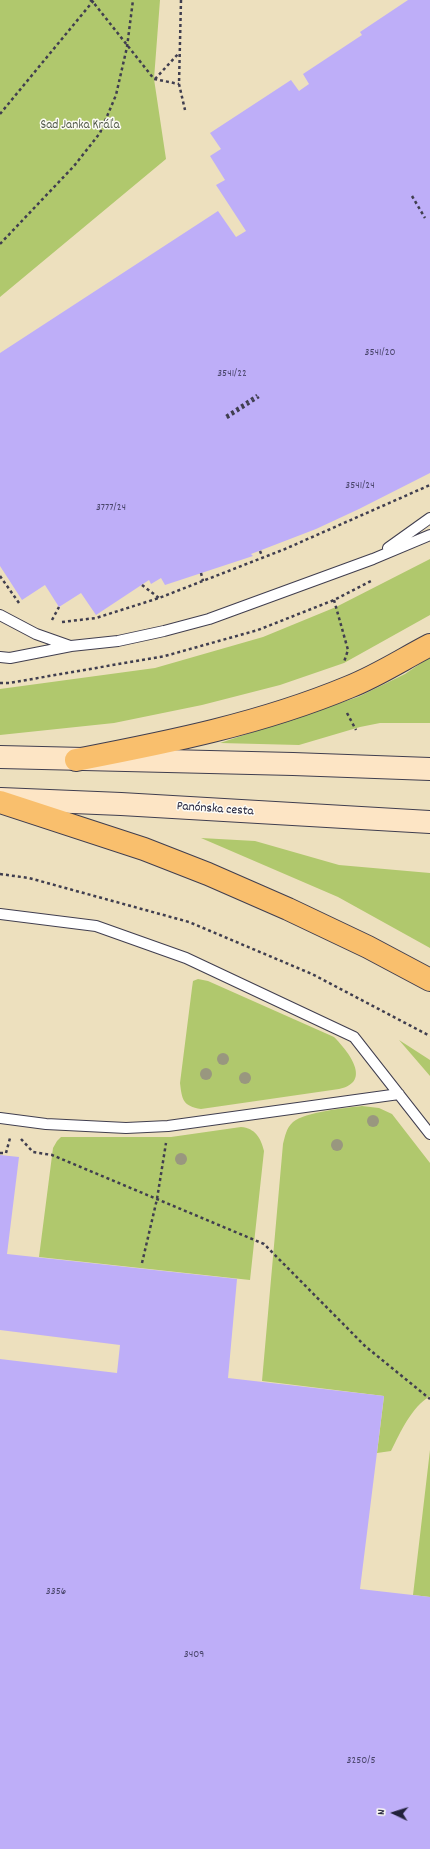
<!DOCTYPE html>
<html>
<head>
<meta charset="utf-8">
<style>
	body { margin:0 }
	#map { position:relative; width:430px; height:1849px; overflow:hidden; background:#ede0be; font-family:Dekko,sans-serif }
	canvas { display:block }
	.north { position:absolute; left:374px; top:1793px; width:40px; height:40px; -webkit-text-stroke:3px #fdfcf7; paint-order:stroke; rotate:274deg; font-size:11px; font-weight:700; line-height:16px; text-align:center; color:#22223b }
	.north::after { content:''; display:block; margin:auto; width:14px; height:18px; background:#22223b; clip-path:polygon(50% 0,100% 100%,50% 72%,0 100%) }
</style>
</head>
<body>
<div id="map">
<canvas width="430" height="1849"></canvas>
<div class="north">N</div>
</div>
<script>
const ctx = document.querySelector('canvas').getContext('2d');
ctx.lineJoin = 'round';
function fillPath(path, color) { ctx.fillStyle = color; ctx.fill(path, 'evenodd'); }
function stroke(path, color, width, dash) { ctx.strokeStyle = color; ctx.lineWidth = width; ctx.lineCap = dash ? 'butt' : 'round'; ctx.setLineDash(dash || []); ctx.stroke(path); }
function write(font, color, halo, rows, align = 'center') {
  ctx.font = font + ' Dekko,sans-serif'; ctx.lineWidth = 3; ctx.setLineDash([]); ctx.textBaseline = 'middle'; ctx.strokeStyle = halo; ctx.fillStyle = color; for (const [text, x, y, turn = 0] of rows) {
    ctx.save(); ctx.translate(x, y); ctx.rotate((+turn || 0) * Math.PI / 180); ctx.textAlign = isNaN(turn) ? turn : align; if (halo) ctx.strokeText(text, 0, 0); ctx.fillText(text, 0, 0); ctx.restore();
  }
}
const green = new Path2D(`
	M0 0H160L154 79 166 159 0 297Z
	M430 559V615L344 663 280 685 202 705 114 723 0 735V689L155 668 263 637 336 607Z
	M430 657V723H380L360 727 299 745 220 743 358 697 405 674Z
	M201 838 255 841 339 865 430 873V948L338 897Z
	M198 979 208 981 334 1037C348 1051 373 1082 339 1089L201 1109C183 1106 182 1100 180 1083L192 988 193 981Z
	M399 1040 430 1060V1076Z
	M362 1106 379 1108 392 1114 430 1163V1396C411 1408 401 1431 391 1451L377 1453 384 1396 262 1381 283 1144C285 1137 286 1128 293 1122 305 1112 346 1108 362 1106Z
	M241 1127C255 1128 261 1138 264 1151L250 1280 39 1257 53 1148 57 1141 61 1137H171Z
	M430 1450V1597L413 1595Z`);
const building = new Path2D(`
	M408 0H430V473L359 509 316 529 251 554 253 556 165 585 161 578 151 584 149 580 96 615 81 593 59 607 45 585 22 600 0 566V353L218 211 236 237 246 231 216 185 225 180 210 156 221 149 210 133 291 80 299 91 309 84 303 74 362 35 360 32Z
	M0 1155 19 1157 7 1254 237 1279 228 1378 384 1396 360 1589 430 1597V1849H0V1359L117 1373 120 1345 0 1330Z`);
const path = new Path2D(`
	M90 0 93 2 154 79 179 84
	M181 0 179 84 185 110
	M155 79 179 53
	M0 114 94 0
	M412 196 425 218
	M0 244 74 166 100 133 116 95 127 47 133 0
	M226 416 257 395
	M227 418 259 397
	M260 551 262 556
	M201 573 203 581
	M0 576 19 603
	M142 585 159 598
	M334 600 348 650 344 662
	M52 620 59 607
	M62 622 96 618 159 598 285 549 430 485
	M0 683H9L165 656 258 630 334 600 371 581
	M347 713 356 730
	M0 874 29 878 189 922 312 974 430 1036
	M21 1139 33 1152 52 1155 264 1244 365 1346 430 1399
	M0 1153H6L10 1138
	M142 1263 157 1199 166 1143`);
const service = new Path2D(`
	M388 548 430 518
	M0 615 36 634 70 646
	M0 657 10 658 71 646 118 641 164 631 209 619 373 559 430 535
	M0 914 96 926 186 958 354 1037 430 1134
	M0 1118 46 1124 126 1128 168 1126 399 1094`);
const secondary = new Path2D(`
	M0 757 293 764 430 769
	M1 799 121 804 430 822`);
const primary = new Path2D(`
	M76 760C169 742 260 724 349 687 377 676 403 659 430 645
	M0 802 144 849 208 874 288 909 368 947 430 980`);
const trees = [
	[223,1059],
	[206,1074],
	[245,1078],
	[373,1121],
	[337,1145],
	[181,1159]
];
const numberNames = [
	["3541/20",380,353],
	["3541/22",232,374],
	["3541/24",360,486],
	["3777/24",111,508],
	["3356",56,1592],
	["3409",194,1655],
	["3250/5",361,1761]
];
const parkNames = [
	["Sad Janka Kráľa",80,126]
];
const streetNames = [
	["Panónska cesta",215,810,4]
];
fillPath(green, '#b0c86d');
fillPath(building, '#beaef8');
stroke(service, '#403e4f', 12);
stroke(secondary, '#403e4f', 24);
stroke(primary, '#403e4f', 24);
stroke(path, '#403e4f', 2.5, [3, 3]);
stroke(service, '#fff', 10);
stroke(secondary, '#fde5c5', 22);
stroke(primary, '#f9bf6d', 22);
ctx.fillStyle = '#99977f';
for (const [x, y] of trees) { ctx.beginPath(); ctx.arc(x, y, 6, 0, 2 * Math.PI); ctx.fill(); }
write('11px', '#49456a', null, numberNames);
write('13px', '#545c4c', '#fdfcf7', parkNames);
write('13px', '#22223b', '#fdfcf7', streetNames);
</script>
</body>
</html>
